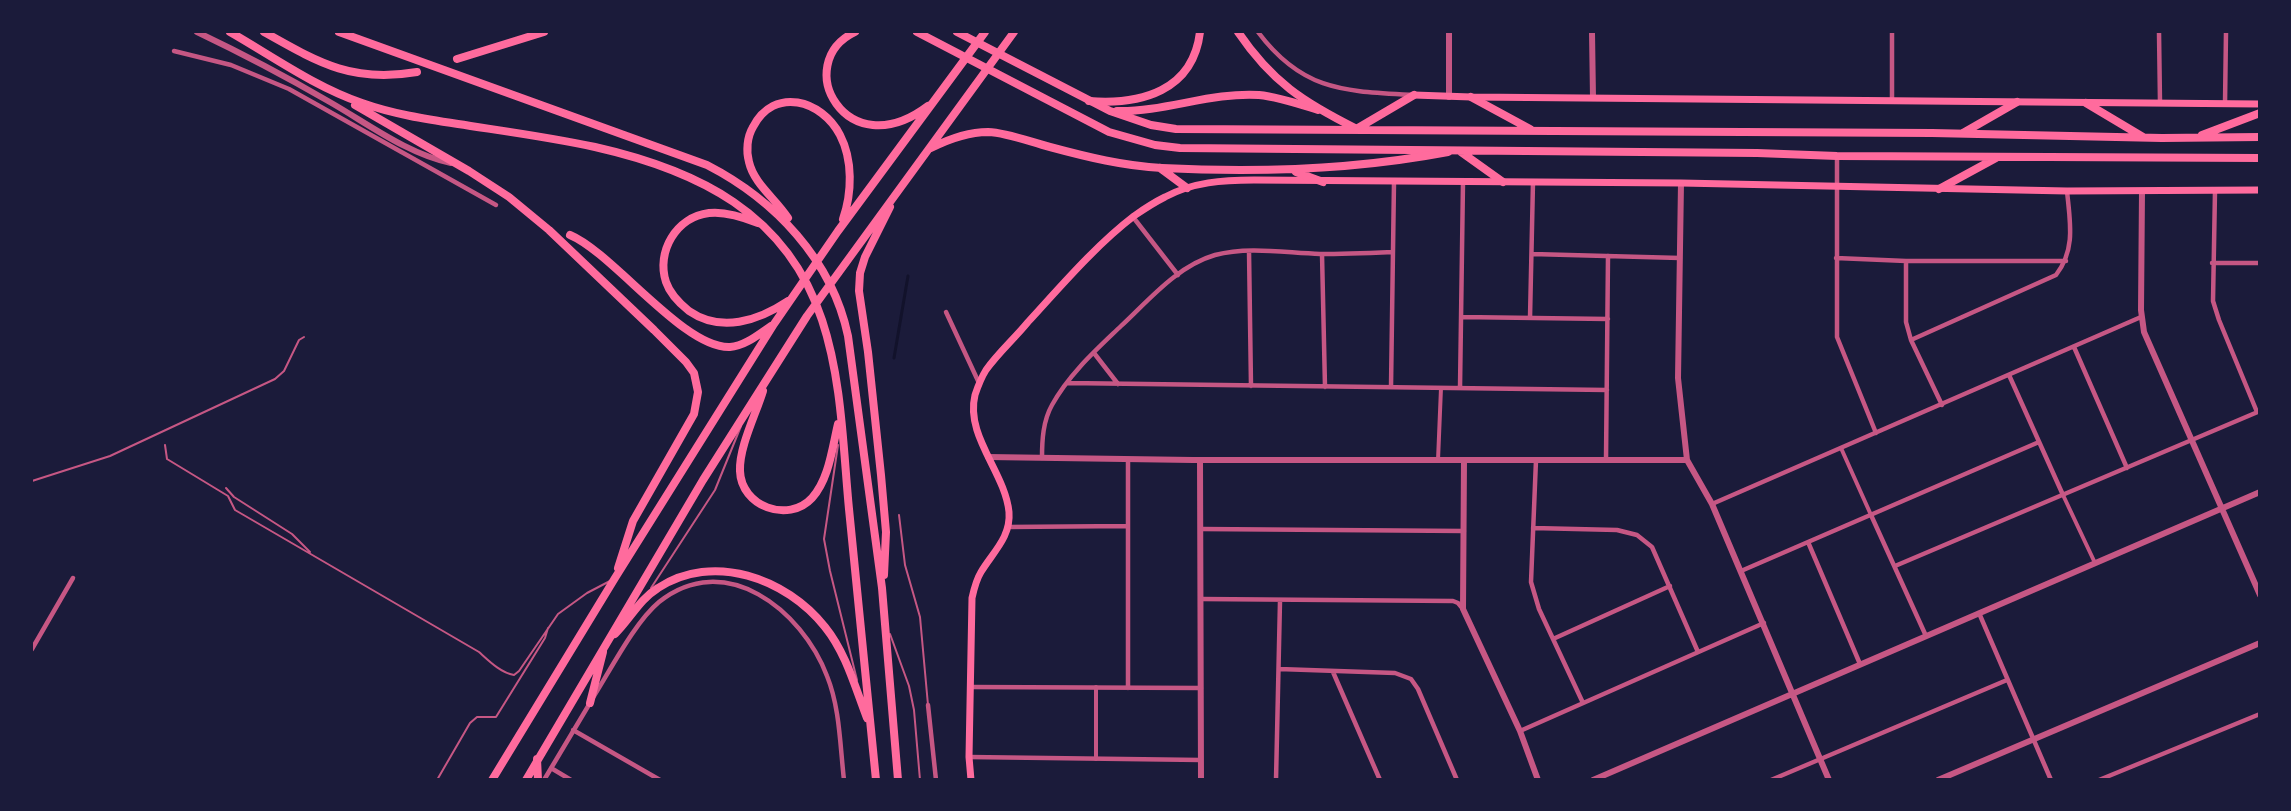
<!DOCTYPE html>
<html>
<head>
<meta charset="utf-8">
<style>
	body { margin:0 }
	#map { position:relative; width:2291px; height:811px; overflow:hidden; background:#1b1b3a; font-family:"Open Sans",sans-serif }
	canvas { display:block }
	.frame { position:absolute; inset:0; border:33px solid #1b1b3a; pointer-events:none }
</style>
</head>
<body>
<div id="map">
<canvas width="2291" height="811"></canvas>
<div class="frame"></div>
</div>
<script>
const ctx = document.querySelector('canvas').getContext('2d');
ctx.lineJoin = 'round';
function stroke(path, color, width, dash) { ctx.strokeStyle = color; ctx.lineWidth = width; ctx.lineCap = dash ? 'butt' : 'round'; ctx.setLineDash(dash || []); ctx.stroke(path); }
const stream = new Path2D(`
	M894 358 908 276`);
const service = new Path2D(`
	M165 445 167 459 228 496 235 510 479 652C489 661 501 673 514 675L519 671 558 614 587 593 610 581
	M838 445 824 539 830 571 857 680
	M32 481 110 456 275 379 284 371 299 340 304 337
	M226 488 234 497 292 534 310 552
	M899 515 905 565 920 617 928 705
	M651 588 715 490 741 426
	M890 634 909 686 914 710 920 780
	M437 780 470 723 477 717H496L545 638 548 628`);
const pedestrian = new Path2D(`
	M1841 448 1871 515
	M1438 460 1441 388
	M2063 495 2095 563
	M1096 687V759`);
const minor = new Path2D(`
	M1258 32C1303 92 1345 91 1414 95
	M2159 32 2160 103
	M174 51 231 65 289 89 496 205
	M1892 101V32
	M2225 104 2226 32
	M1837 156V337L1876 433
	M2215 191 2213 301 2219 320 2257 412
	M1133 217 1178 275
	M1249 251 1251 386
	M1322 254 1325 387
	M1532 254 1680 258
	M1836 258 1906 261H2066
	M1906 261V322L1911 340 1942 405
	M2212 263H2260
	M946 312 979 383
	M1461 317 1608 319
	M1530 318 1533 182
	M1911 340 2056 275C2076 249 2070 222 2067 191
	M2074 347 2127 468
	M1094 353 1118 384
	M2009 375 2063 495
	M1067 383 1607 390
	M1391 387 1394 182
	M1460 388 1463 182
	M1042 458C1042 440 1043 421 1052 405 1069 374 1096 350 1121 326 1149 300 1177 266 1215 255 1249 246 1286 253 1320 254 1344 254 1369 253 1393 252
	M1128 459V688
	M1536 460 1531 582 1539 609 1583 703
	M1606 460 1608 256
	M1712 504 2141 317
	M1871 515 1926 636
	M1008 527 1128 526
	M1533 528 1617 530 1637 535 1652 547 1698 652
	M1201 529 1464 531
	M1808 542 1860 664
	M1895 566 2260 411
	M1741 571 2039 442
	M1201 599 1453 601 1458 603 1463 609
	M1979 613 2051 780
	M1553 639 1670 586
	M32 649 73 578
	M1279 669 1395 673 1411 679 1418 689 1457 780
	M1333 672 1380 780
	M970 687 1201 688
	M594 696C611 669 635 622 659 602 725 549 802 610 827 676 840 708 840 746 844 780
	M928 705 936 780
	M573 730 660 780
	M1520 731 1764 623
	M969 757 1201 760
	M551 768 571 780
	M544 780 590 703
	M1276 780 1280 601
	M1771 780 2007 680
	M2099 780 2260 714`);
const tertiary = new Path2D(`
	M197 32C241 53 285 76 328 101 367 123 407 154 451 163
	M1449 32V97
	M1592 32 1593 98
	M1681 183 1678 378 1687 460 1712 504 1829 780
	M2142 191 2141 310 2144 332 2260 595
	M988 457 1193 460H1687
	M1200 460 1201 780
	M1464 460 1463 609 1520 731 1538 780
	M1593 780 2260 492
	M1938 780 2260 643`);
const secondary = new Path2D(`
	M1414 95 1471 97 2260 104
	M971 780 969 757 972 598C974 589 976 580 981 572 993 552 1011 537 1009 512 1005 472 965 436 975 395 978 386 981 378 986 370 998 353 1015 338 1028 322 1061 286 1096 245 1134 216 1144 209 1155 202 1165 197 1193 182 1223 180 1254 180L1681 183 2067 191 2260 190`);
const primary = new Path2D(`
	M264 32C319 63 352 83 417 72
	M917 32 1109 132 1155 145 1180 148 1757 153 1837 156 2260 158
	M957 32 1110 111 1151 125 1176 129 1932 133 2162 138 2260 137
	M457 59 544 32
	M1471 97 1530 129
	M2086 103 2143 137
	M1117 111C1165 112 1211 92 1259 95 1279 97 1299 104 1318 110
	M1358 128 1414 95
	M1963 133 2017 102
	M2202 135 2260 113
	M1461 152 1503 182
	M1939 189 1996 158`);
const motorway = new Path2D(`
	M230 32C272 56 315 87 362 103 393 114 425 119 458 124 503 131 549 137 595 147 697 170 787 213 822 320 842 380 843 447 849 509 858 599 867 689 876 780
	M339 32 707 165C775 200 832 260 848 336L882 588 898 780
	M855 32C790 63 846 168 928 106
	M1238 32C1272 82 1303 102 1357 129
	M1089 101C1141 105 1193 91 1200 32
	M355 105 469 171 509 197 549 230 654 330 686 362 694 373 698 392 694 414 633 521 618 568
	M931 148C949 139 968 132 988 132 1009 133 1030 142 1050 147 1087 157 1124 166 1162 168 1258 173 1353 170 1448 152
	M1160 168 1187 188
	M1296 172 1323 182
	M788 218C776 199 754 184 749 162 746 151 747 137 753 127 774 86 822 100 840 135 853 160 852 193 843 219
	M758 223C743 217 725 211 709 213 676 217 656 252 666 282 670 294 679 303 689 311 721 333 758 321 788 301
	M570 235C613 253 684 349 730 347 745 346 759 334 771 326
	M763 391C756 414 739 447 740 471 741 506 788 524 812 498 829 479 832 449 838 424
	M884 575 886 532 881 475 868 352 859 291 860 273 865 257 890 207
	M615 634C630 619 640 599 658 588 713 552 786 578 825 627 846 653 855 687 867 718
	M590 703 603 652
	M537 759 538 780
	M492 780 615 578 774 324 838 231 985 32
	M526 780 703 480 807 316 1014 32`);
stroke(stream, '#12122b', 3);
stroke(service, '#c65784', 2);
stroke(pedestrian, '#c65784', 4);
stroke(minor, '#c65784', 4.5);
stroke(tertiary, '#c65784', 6);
stroke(secondary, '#ff6b9d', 7);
stroke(primary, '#ff6b9d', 8);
stroke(motorway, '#ff6b9d', 8);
</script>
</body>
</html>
